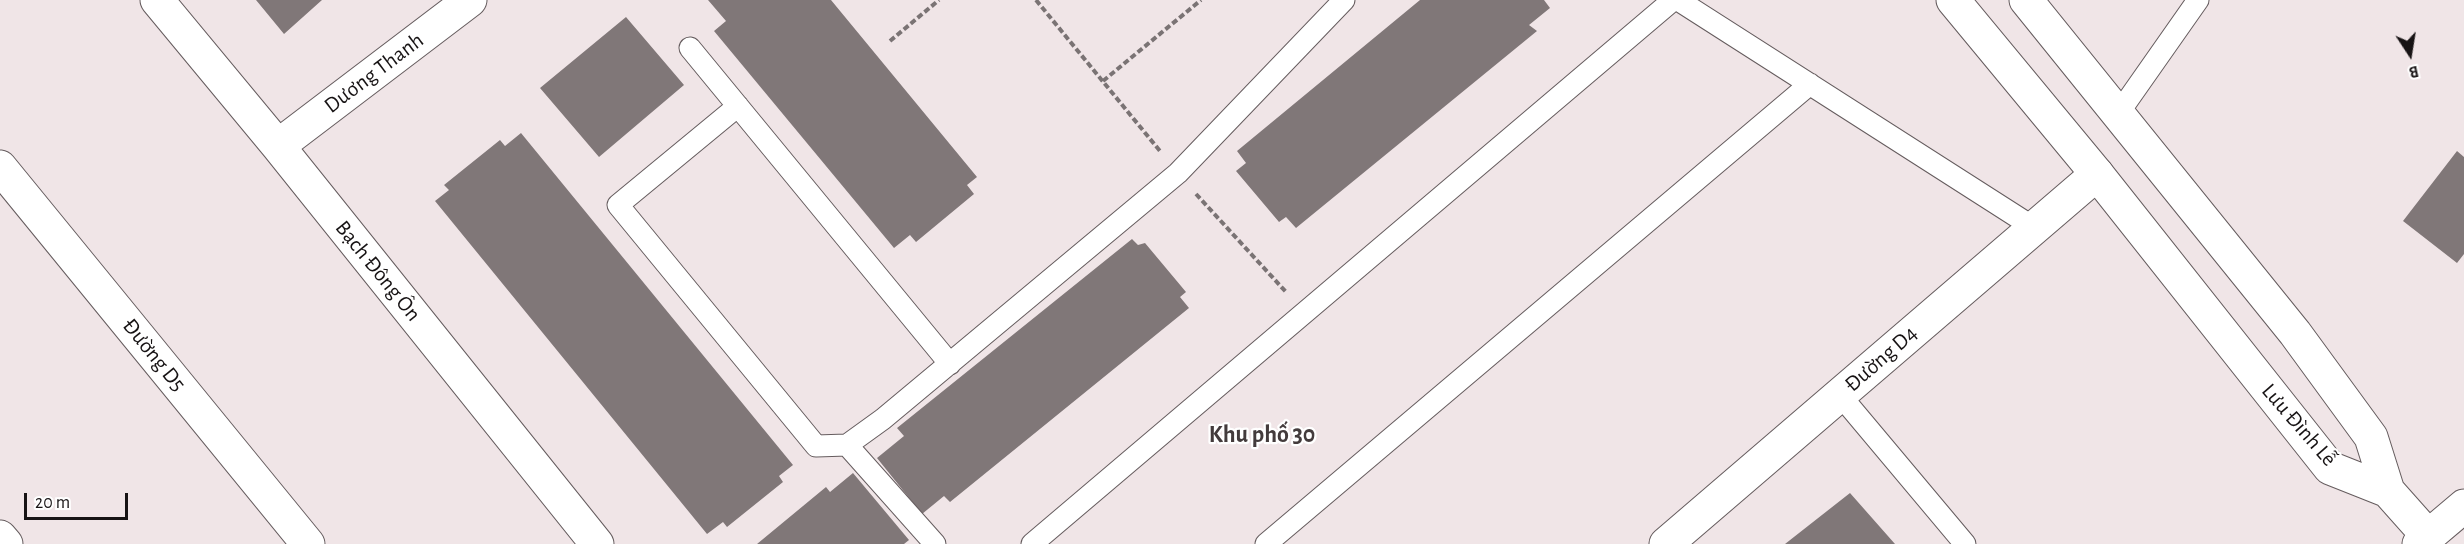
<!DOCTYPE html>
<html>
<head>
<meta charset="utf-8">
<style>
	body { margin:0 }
	#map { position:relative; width:2464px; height:544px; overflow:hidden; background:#f0e5e7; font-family:"Alegreya Sans",sans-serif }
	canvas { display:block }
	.north { position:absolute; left:2380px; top:24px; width:60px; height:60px; -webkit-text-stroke:4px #fff; paint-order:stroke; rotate:168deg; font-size:16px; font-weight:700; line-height:24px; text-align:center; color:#171314 }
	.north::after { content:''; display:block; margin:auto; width:21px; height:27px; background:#171314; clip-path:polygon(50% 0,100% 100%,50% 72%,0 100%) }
	.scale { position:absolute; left:24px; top:493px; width:104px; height:27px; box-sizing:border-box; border:3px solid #171314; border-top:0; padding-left:8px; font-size:18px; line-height:21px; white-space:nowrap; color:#171314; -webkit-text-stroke:4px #fff; paint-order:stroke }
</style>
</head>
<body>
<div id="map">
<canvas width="2464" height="544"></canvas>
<div class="north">B</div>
<div class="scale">20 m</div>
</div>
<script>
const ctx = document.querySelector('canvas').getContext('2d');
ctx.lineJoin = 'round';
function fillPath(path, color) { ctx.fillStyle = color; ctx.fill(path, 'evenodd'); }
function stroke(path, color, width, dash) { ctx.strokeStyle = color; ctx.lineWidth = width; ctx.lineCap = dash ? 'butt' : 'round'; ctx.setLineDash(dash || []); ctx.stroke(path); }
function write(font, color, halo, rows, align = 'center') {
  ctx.font = font + ' "Alegreya Sans",sans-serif'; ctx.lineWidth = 4.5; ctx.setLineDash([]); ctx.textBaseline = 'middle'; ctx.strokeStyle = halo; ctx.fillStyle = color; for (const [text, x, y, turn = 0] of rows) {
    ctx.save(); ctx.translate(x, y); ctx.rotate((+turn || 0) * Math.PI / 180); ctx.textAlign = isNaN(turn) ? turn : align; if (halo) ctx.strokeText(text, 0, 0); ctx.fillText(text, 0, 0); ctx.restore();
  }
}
const building = new Path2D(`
	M256 0H322L284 34Z
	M708 0H831L977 177 967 185 974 194 916 242 910 235 894 248 714 31 726 21Z
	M1420 0H1544L1550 8 1529 25 1537 31 1296 228 1286 217 1279 222 1236 171 1246 163 1237 151Z
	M626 17 684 85 599 157 540 88Z
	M521 133 793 465 779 476 783 482 727 527 723 522 707 534 435 201 449 190 444 185 500 140 505 146Z
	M2457 151 2464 157V254L2457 263 2403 221Z
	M1132 239 1138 245 1145 243 1186 292 1180 297 1189 308 950 502 944 496 922 514 877 458 904 436 897 428Z
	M853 473 909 540 904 544H757L826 487 830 492Z
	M1850 493 1895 544H1785Z`);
const path = new Path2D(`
	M1036 0 1160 151
	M890 41 939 0
	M1103 81 1201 0
	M1196 194 1286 292`);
const service = new Path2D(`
	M1678 0 2033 227
	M690 48 950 364
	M738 106 618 205 816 446 847 445 935 544
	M2118 114 2198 0
	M1840 395 1965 544
	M847 445 883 419 1178 173 1344 0
	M1032 544 1673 0
	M1266 544 1810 84`);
const minor = new Path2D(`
	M157 0 278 146 597 544
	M278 146 470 0
	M0 167 308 544
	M0 537 6 544
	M1666 544 2097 174`);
const tertiary = new Path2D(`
	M1953 0 2097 174 2330 468 2388 491
	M2026 0 2295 333 2371 437 2388 491 2428 536`);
const secondary = new Path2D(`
	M2419 544 2464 506`);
const streetNames = [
	["Dương Thanh",374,73,-37],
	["Bạch Đông Ôn",378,271,51],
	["Đường D5",154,355,51],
	["Đường D4",1881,359,-41],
	["Lưu Đình Lễ",2299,425,49]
];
const neighbourhoodNames = [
	["Khu phố 30",1262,435]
];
fillPath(building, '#807778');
stroke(service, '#655c5e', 23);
stroke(minor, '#655c5e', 35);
stroke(tertiary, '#655c5e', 35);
stroke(secondary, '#655c5e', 35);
stroke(path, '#7a7374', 4, [6, 3]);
stroke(service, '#fff', 21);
stroke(minor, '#fff', 33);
stroke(tertiary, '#fff', 33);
stroke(secondary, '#fff', 33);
write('22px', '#171314', '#fff', streetNames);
write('bold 24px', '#433b3c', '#fff', neighbourhoodNames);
</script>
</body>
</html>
